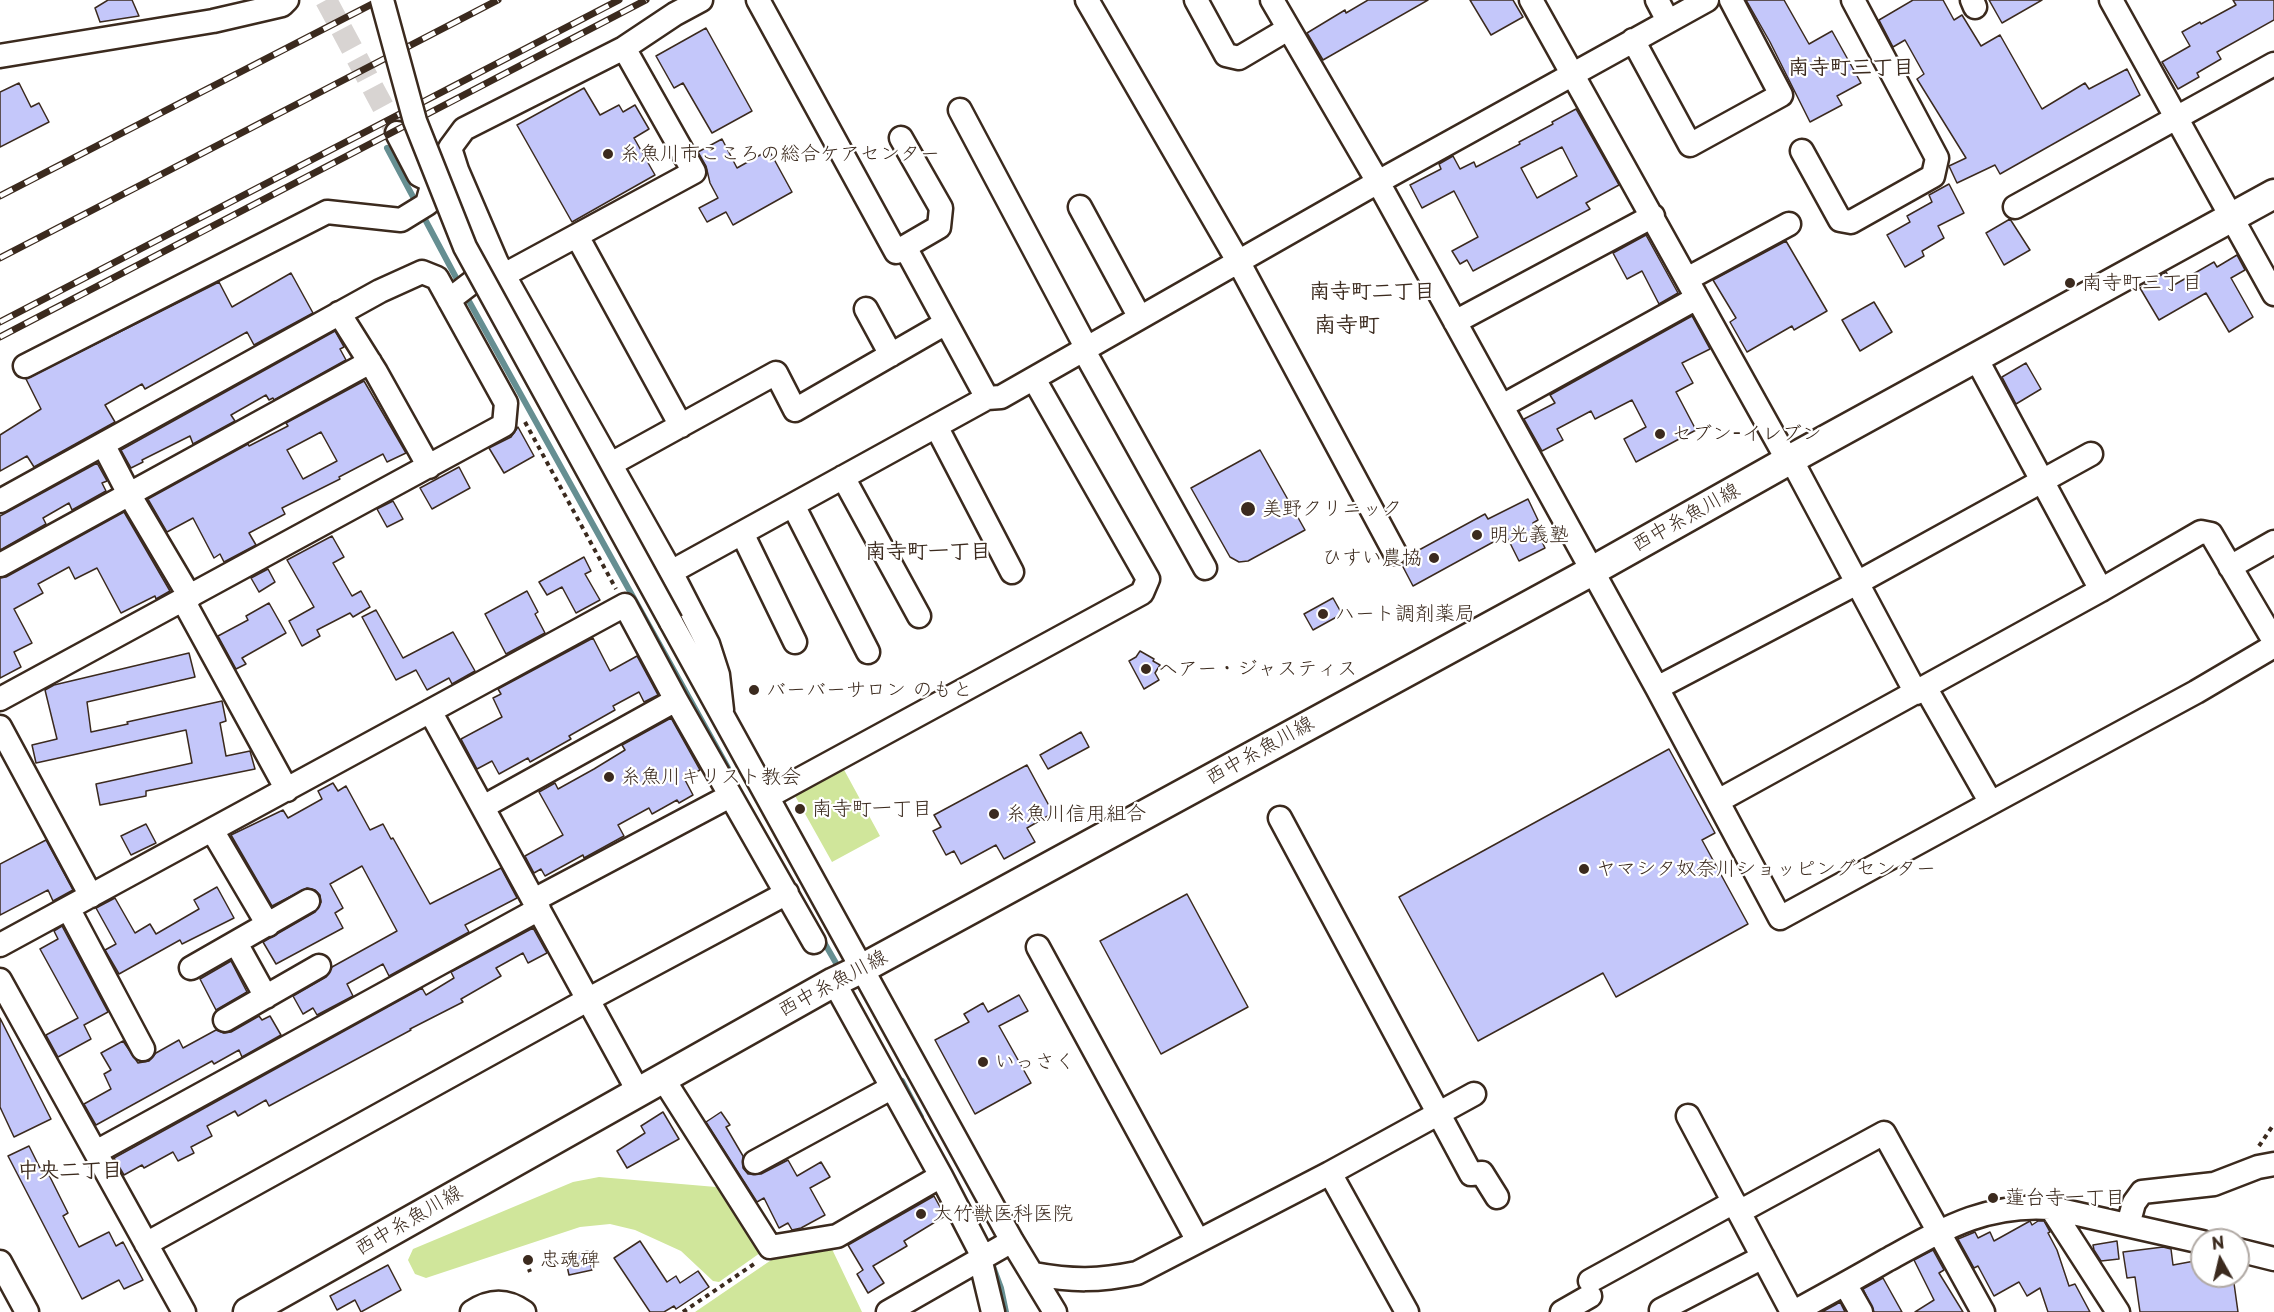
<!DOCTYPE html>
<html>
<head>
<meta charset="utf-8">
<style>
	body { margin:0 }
	#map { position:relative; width:2274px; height:1312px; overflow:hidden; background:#fff; font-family:"Playpen Sans",sans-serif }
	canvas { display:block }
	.north { position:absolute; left:2190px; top:1228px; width:60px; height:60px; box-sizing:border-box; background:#fff; border:2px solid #b1aaa5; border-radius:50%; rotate:352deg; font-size:16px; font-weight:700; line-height:24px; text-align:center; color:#3b2a1e }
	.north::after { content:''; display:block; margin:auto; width:21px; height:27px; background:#3b2a1e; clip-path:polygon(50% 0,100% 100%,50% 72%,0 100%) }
</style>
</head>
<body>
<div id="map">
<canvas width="2274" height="1312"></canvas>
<div class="north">N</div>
</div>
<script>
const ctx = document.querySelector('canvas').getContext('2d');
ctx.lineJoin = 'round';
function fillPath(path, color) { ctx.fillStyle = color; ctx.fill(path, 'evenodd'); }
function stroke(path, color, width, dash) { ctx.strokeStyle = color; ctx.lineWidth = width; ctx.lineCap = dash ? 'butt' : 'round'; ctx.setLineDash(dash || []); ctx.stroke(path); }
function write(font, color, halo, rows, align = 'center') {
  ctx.font = font + ' "Playpen Sans","Klee One",sans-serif'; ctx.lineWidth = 4.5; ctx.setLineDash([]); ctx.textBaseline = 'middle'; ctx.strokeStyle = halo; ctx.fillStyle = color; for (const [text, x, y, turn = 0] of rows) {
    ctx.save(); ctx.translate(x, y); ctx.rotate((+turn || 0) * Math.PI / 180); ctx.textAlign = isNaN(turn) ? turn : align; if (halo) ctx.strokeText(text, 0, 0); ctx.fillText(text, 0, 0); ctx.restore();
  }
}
const green = new Path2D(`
	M842 766 880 836 832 862 794 794Z
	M599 1177 716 1187 723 1191 761 1248 760 1253 719 1282 713 1281 681 1251 635 1230 610 1224 580 1227 426 1278 415 1274 408 1260 413 1249 573 1182Z
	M831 1247 862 1312H695L783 1252Z`);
const stream = new Path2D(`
	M387 148 460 285
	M465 294 728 768
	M821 937 840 970
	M902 1081 921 1117
	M991 1261 1001 1288 1006 1312`);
const building = new Path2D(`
	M108 0H132L139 16 100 22 95 8Z
	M1368 0H1428L1323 60 1307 33 1345 10 1346 13Z
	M1470 0H1513L1523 17 1491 35Z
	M1746 0H1784L1809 44 1832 31 1861 83 1837 96 1842 105 1810 122 1770 42Z
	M1913 0H1943L1954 20 1962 15 1981 46 2000 35 2042 109 2085 83 2089 89 2127 69 2140 95 2000 174 1995 165 1957 183 1949 166 1966 158 1917 79 1924 74 1905 40 1893 47 1879 20Z
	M1989 0H2042L2002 23Z
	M2233 0H2274V20L2217 52 2221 59 2197 73 2199 77 2178 89 2162 62 2190 46 2182 32 2200 22 2201 24 2236 5Z
	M706 28 752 111 712 133 683 83 674 88 656 56Z
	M19 83 31 107 39 103 49 122 0 147V92Z
	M584 88 600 115 619 105 623 112 635 105 649 129 634 138 655 175 572 222 517 125Z
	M1576 109 1619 185 1586 203 1590 209 1473 271 1467 260 1460 264 1452 251 1478 237 1454 191 1422 208 1410 185 1441 169 1439 164 1453 156 1460 169 1474 162 1476 167 1520 144 1519 142 1553 124 1552 122ZM1562 147 1577 176 1537 198 1521 168Z
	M722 139 737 168 769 150 792 192 733 225 726 212 707 222 699 208 718 198 710 183 706 166 698 152Z
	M1949 184 1964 213 1938 226 1944 238 1922 251 1924 256 1905 267 1887 235 1910 222 1907 216 1932 202 1929 195Z
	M2010 219 2030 250 2004 265 1986 233Z
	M1646 235 1678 293 1659 304 1642 271 1627 279 1613 253Z
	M1786 241 1827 311 1794 330 1792 326 1747 352 1730 322 1736 318 1713 280Z
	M2237 255 2245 270 2231 278 2253 317 2229 332 2206 293 2159 320 2140 288 2166 272 2174 285 2214 262 2217 267Z
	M291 273 313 313 254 345 247 332 145 389 142 384 105 405 115 422 34 467 27 456 0 471V435L41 409 26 379 219 282 232 307Z
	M1874 302 1892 332 1860 351 1842 320Z
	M1692 316 1710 349 1682 363 1693 383 1676 392 1696 430 1636 462 1624 439 1646 427 1632 400 1595 419 1591 411 1557 429 1563 440 1542 451 1524 419 1555 403 1550 395Z
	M335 331 344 347 340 349 346 360 274 400 273 398 269 400 266 395 231 415 235 421 193 444 190 436 142 460 143 462 131 468 121 450Z
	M2026 363 2041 389 2016 404 2002 377Z
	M364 381 406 453 387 462 383 454 339 477 340 479 282 508 285 514 249 533 256 545 224 562 220 554 214 558 193 518 167 532 148 499 248 444 249 446 288 426 286 423ZM321 432 337 461 303 479 287 450Z
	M518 427 534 456 504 473 489 448 511 437Z
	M1260 450 1305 530 1248 561 1239 562 1230 557 1191 488Z
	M97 463 107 481 102 483 106 491 72 510 69 503 43 518 46 524 0 550V516Z
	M459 467 470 488 432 509 420 488Z
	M1528 499 1538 520 1533 523 1545 548 1519 561 1506 535 1413 586 1402 565 1408 556 1485 514 1488 519Z
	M393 501 403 519 387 527 377 509Z
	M124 512 170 591 156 599 155 596 121 613 97 568 75 579 69 567 38 584 43 593 14 609 32 643 14 652 21 667 0 678V578L6 577Z
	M332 536 344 557 333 563 352 596 361 591 370 607 353 617 350 613 317 630 320 636 302 646 289 621 314 607 287 560Z
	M584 557 591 571 585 574 600 600 576 613 562 587 547 595 539 582Z
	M268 569 275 582 259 592 251 578Z
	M527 591 538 612 535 614 545 633 506 654 485 614Z
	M1333 598 1342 614 1313 630 1304 614Z
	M269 603 286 633 242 658 246 664 236 669 218 636 248 620 246 616Z
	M376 610 403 658 453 632 475 671 452 684 449 678 427 690 416 670 396 680 362 617Z
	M593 638 610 671 637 656 658 695 644 702 639 692 613 706 615 710 569 736 571 739 530 762 528 758 499 774 492 761 477 769 461 739 502 717 493 698 501 694 498 689Z
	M1140 651 1154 659 1153 661 1160 665 1155 673 1159 680 1144 689 1129 661 1136 657Z
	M189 653 195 677 87 702 91 732 128 724 127 722 222 701 226 721 220 723 226 756 250 751 255 769 146 791V796L100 805 96 784 192 763 186 730 36 763 32 745 57 739 45 690 54 685Z
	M671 718 700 770 684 778 693 795 679 803 677 800 652 814 649 808 618 825 624 836 584 858 583 855 545 876 541 869 534 873 525 856 563 835 539 792 555 783 558 789 594 769 625 750 622 745Z
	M1081 732 1089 747 1048 769 1040 755Z
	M1669 749 1715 833 1702 840 1748 924 1616 997 1603 973 1478 1041 1399 897Z
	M1027 765 1053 813 1027 828 1035 842 1004 859 996 845 961 864 954 851 946 855 933 831 941 827 934 815Z
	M333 783 338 791 346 786 370 830 383 824 391 839 393 838 430 904 501 868 517 898 465 925 469 932 389 976 383 964 347 984 353 996 317 1015 313 1008 303 1014 293 996 326 977 332 967 397 931 362 866 330 884 343 908 335 913 343 928 276 964 263 942 315 912 321 902 320 895 315 890 307 888 272 906 231 835 283 810 288 818 322 799 318 791Z
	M146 824 156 843 131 855 121 836Z
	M46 840 73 890 53 901 48 890 0 915V864Z
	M217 887 234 918 182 944 180 940 119 974 105 950 116 944 96 908 115 898 135 933 150 924 156 934 199 909 194 900Z
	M1187 894 1248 1007 1161 1054 1100 941Z
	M62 926 108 1012 84 1025 91 1039 58 1057 46 1035 78 1018 40 949 58 939 54 931Z
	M533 928 547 953 528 963 523 953 496 968 501 976 461 999 463 1002 410 1029 411 1030 269 1106 266 1100 238 1116 235 1111 207 1126 212 1136 191 1147 194 1153 178 1161 173 1152 144 1168 142 1165 124 1175 114 1158 422 988 426 995 454 978 451 972Z
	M231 961 247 992 216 1010 200 979Z
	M1019 995 1028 1011 999 1026 1031 1083 975 1114 935 1040 969 1022 964 1014 983 1003 988 1012Z
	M259 1016 262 1020 270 1016 281 1035 242 1057 239 1050 214 1064 212 1061 96 1125 84 1104 111 1089 104 1074 111 1070 101 1053 123 1041 138 1063 149 1061 156 1053 179 1040 183 1048 216 1030 224 1033 231 1032Z
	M0 1018 51 1119 14 1137 0 1107Z
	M663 1112 679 1139 627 1168 617 1151 645 1133 641 1126Z
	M721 1112 730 1125 726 1127 743 1156V1168L748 1174H761L788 1160 797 1176 821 1162 830 1177 810 1188 825 1215 801 1228 792 1230 788 1223 779 1228 764 1198 757 1202 706 1122Z
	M29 1146 45 1178 49 1175 68 1213 63 1216 79 1247 109 1232 116 1246 123 1242 143 1280 124 1289 119 1280 82 1299 8 1156Z
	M934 1196 945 1216 904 1241 907 1246 873 1266 884 1283 868 1293 857 1274 863 1270 848 1245Z
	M2030 1221 2032 1225 2038 1221H2044L2050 1232 2048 1233 2057 1250 2069 1286 2075 1284 2090 1312H2048L2040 1288 2027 1296 2019 1282 1994 1296 1978 1266 1974 1268 1958 1239 1975 1232 1978 1238 1990 1232 1994 1241Z
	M640 1241 667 1282 676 1276 680 1283 698 1271 709 1287 676 1309 674 1306 664 1312H650L614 1258Z
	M2117 1241 2119 1259 2101 1261 2094 1250 2093 1245Z
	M2163 1247 2171 1249 2173 1265 2200 1260 2202 1276H2233L2238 1312H2140L2135 1277 2127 1278 2123 1252Z
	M1933 1250 1944 1270 1939 1273 1963 1312H1915L1934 1300 1914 1260Z
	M588 1251 592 1270 569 1275 565 1257Z
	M388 1265 401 1290 361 1312 355 1300 337 1310 330 1296Z
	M1883 1278 1902 1312H1874L1863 1289Z
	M1840 1302 1845 1312H1822L1835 1305Z`);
const minorTunnel = new Path2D(`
	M326 0 397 133`);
const path = new Path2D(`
	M525 422 616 589
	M2259 1146 2274 1124
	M529 1269 530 1272
	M683 1312 757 1262`);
const minor = new Path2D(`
	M701 0 675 14 624 48 464 129 450 148 457 170 497 263 671 572 708 644 718 675 722 710
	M758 0 896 252 939 227 941 208 901 138
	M1087 0 1238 261 1395 553
	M1196 0 1226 55 1239 58 1288 29
	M1272 0 1378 182 1657 688 1780 918 1991 803 1925 687
	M1531 0 1788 461
	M1657 0 1668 21
	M1972 0 1975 7
	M2111 0 2274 294
	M1633 40 1690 145 1781 95 1731 0
	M0 56 213 21 282 5 287 0
	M960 110 1086 347
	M397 133 419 175 433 182 446 176
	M1802 151 1840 220 1851 222 1933 176 1937 158 1853 0
	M1080 207 1139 316
	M2015 207 2274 64
	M577 236 681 426
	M905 247 987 398
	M504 275 694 172 624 48
	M1687 279 1789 224
	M449 300 496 264
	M866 309 891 355
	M339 313 376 372 429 467
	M1455 322 1653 216
	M1083 349 1205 568
	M1976 358 2101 590
	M25 366 327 212 401 220 427 204 433 182
	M1502 406 1697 298
	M936 426 1012 572
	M103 444 129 494 190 597
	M1791 459 1916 693
	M611 464 776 373 795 410 946 323
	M843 477 919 616
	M0 501 380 291 422 272 437 278 506 403 504 425 0 699
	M793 505 868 652
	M742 533 795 642
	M0 565 370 362
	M2230 567 2274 542
	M671 572 987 398 1001 397 1378 182 1707 0
	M183 600 287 790
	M671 622 1012 1241 1055 1312
	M1657 688 1857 583 2091 454
	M430 711 638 1091
	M0 727 91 896
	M769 796 1142 593 1148 579 1034 379
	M1718 801 2101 590 2201 532 2211 534 2274 641
	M1991 803 2196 692 2274 646
	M483 807 676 700
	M1280 818 1471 1174 1482 1173 1497 1197
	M212 830 268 925
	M534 900 730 796
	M68 908 143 1049
	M236 943 266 997
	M0 945 625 605 676 700 814 942
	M1038 947 1198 1241
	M191 968 308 901
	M0 980 184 1312
	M834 982 941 1176 983 1257
	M225 1020 319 966
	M662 1077 770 1247 837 1236 941 1176
	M1688 1116 1792 1312
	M96 1152 539 909
	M755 1162 891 1088
	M1330 1173 1474 1094
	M2051 1208 2118 1312
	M1739 1212 1884 1133 1983 1312
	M2128 1225 2134 1203 2142 1192 2214 1184 2258 1167 2274 1164
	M146 1244 589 999 787 893
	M2238 1250 2274 1259
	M980 1258 993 1312
	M0 1262 27 1312
	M1034 1274C1072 1281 1099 1281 1137 1273L1330 1173 1407 1312
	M1590 1281 1734 1202
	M1845 1284 1861 1312
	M1661 1310 1763 1257
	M472 1312C490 1300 506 1299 524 1312
	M888 1312 1012 1241
	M1562 1312 1590 1296
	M1794 1312C1825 1295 1856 1278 1887 1260 1942 1230 1985 1203 2051 1208L2202 1242`);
const major = new Path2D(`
	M248 1312 834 982 863 968 1592 571 1791 459 2274 194`);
const rail = new Path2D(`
	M0 196 380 0
	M0 258 498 0
	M0 322 619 0
	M0 337 646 0`);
const minorBridge = new Path2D(`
	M382 0 415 121 465 247 671 622`);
const markers = [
	[608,154,6,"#3b2a1e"],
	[2070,283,6,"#3b2a1e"],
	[1660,434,6,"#3b2a1e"],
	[1248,509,8,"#3b2a1e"],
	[1477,535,6,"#3b2a1e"],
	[1434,558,6,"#3b2a1e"],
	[1323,614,6,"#3b2a1e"],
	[1146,669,6,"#3b2a1e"],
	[754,690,6,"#3b2a1e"],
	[609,777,6,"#3b2a1e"],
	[800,809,6,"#3b2a1e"],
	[994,814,6,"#3b2a1e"],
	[1584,869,6,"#3b2a1e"],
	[983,1062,6,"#3b2a1e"],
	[1993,1198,6,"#3b2a1e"],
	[921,1214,6,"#3b2a1e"],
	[528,1260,6,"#3b2a1e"]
];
const poiNames = [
	["糸魚川市こころの総合ケアセンター",620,154],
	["南寺町三丁目",2082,283],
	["セブン-イレブン",1672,434],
	["美野クリニック",1262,509],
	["明光義塾",1489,535],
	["ひすい農協",1422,558,"right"],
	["ハート調剤薬局",1335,614],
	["ヘアー・ジャスティス",1158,669],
	["バーバーサロン のもと",766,690],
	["糸魚川キリスト教会",621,777],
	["南寺町一丁目",812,809],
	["糸魚川信用組合",1006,814],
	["ヤマシタ奴奈川ショッピングセンター",1596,869],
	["いっさく",995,1062],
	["蓮台寺一丁目",2005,1198],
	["大竹獣医科医院",933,1214],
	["忠魂碑",540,1260]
];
const streetNames = [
	["西中糸魚川線",1686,518,-29],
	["西中糸魚川線",1260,751,-29],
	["西中糸魚川線",833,984,-28],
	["西中糸魚川線",409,1221,-30]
];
const neighbourhoodNames = [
	["南寺町三丁目",1851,68],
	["南寺町二丁目",1372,292],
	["南寺町一丁目",928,552],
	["中央二丁目",70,1171]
];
const quarterNames = [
	["南寺町",1347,326]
];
fillPath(green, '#d0e69b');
stroke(stream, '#668f92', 6);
fillPath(building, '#c4c7fa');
stroke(building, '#3b2a1e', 1.5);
stroke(minorTunnel, '#d8d4d2', 22, [22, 11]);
stroke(minor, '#3b2a1e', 27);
stroke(major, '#3b2a1e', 33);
stroke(path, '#3b2a1e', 4, [4.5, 4.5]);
stroke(minor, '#fff', 22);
stroke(major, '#fff', 28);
stroke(rail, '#3b2a1e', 7);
stroke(rail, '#fff', 4.5, [14]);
stroke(minorBridge, '#3b2a1e', 27, []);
stroke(minorBridge, '#fff', 22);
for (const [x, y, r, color] of markers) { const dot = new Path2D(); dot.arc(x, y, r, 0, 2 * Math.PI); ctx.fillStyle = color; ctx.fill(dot); stroke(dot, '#fff', 2); }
write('20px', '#3b2a1e', '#fff', poiNames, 'left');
write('20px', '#3b2a1e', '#fff', streetNames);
write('bold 21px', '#3b2a1e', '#fff', neighbourhoodNames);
write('bold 22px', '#3b2a1e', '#fff', quarterNames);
</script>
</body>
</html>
